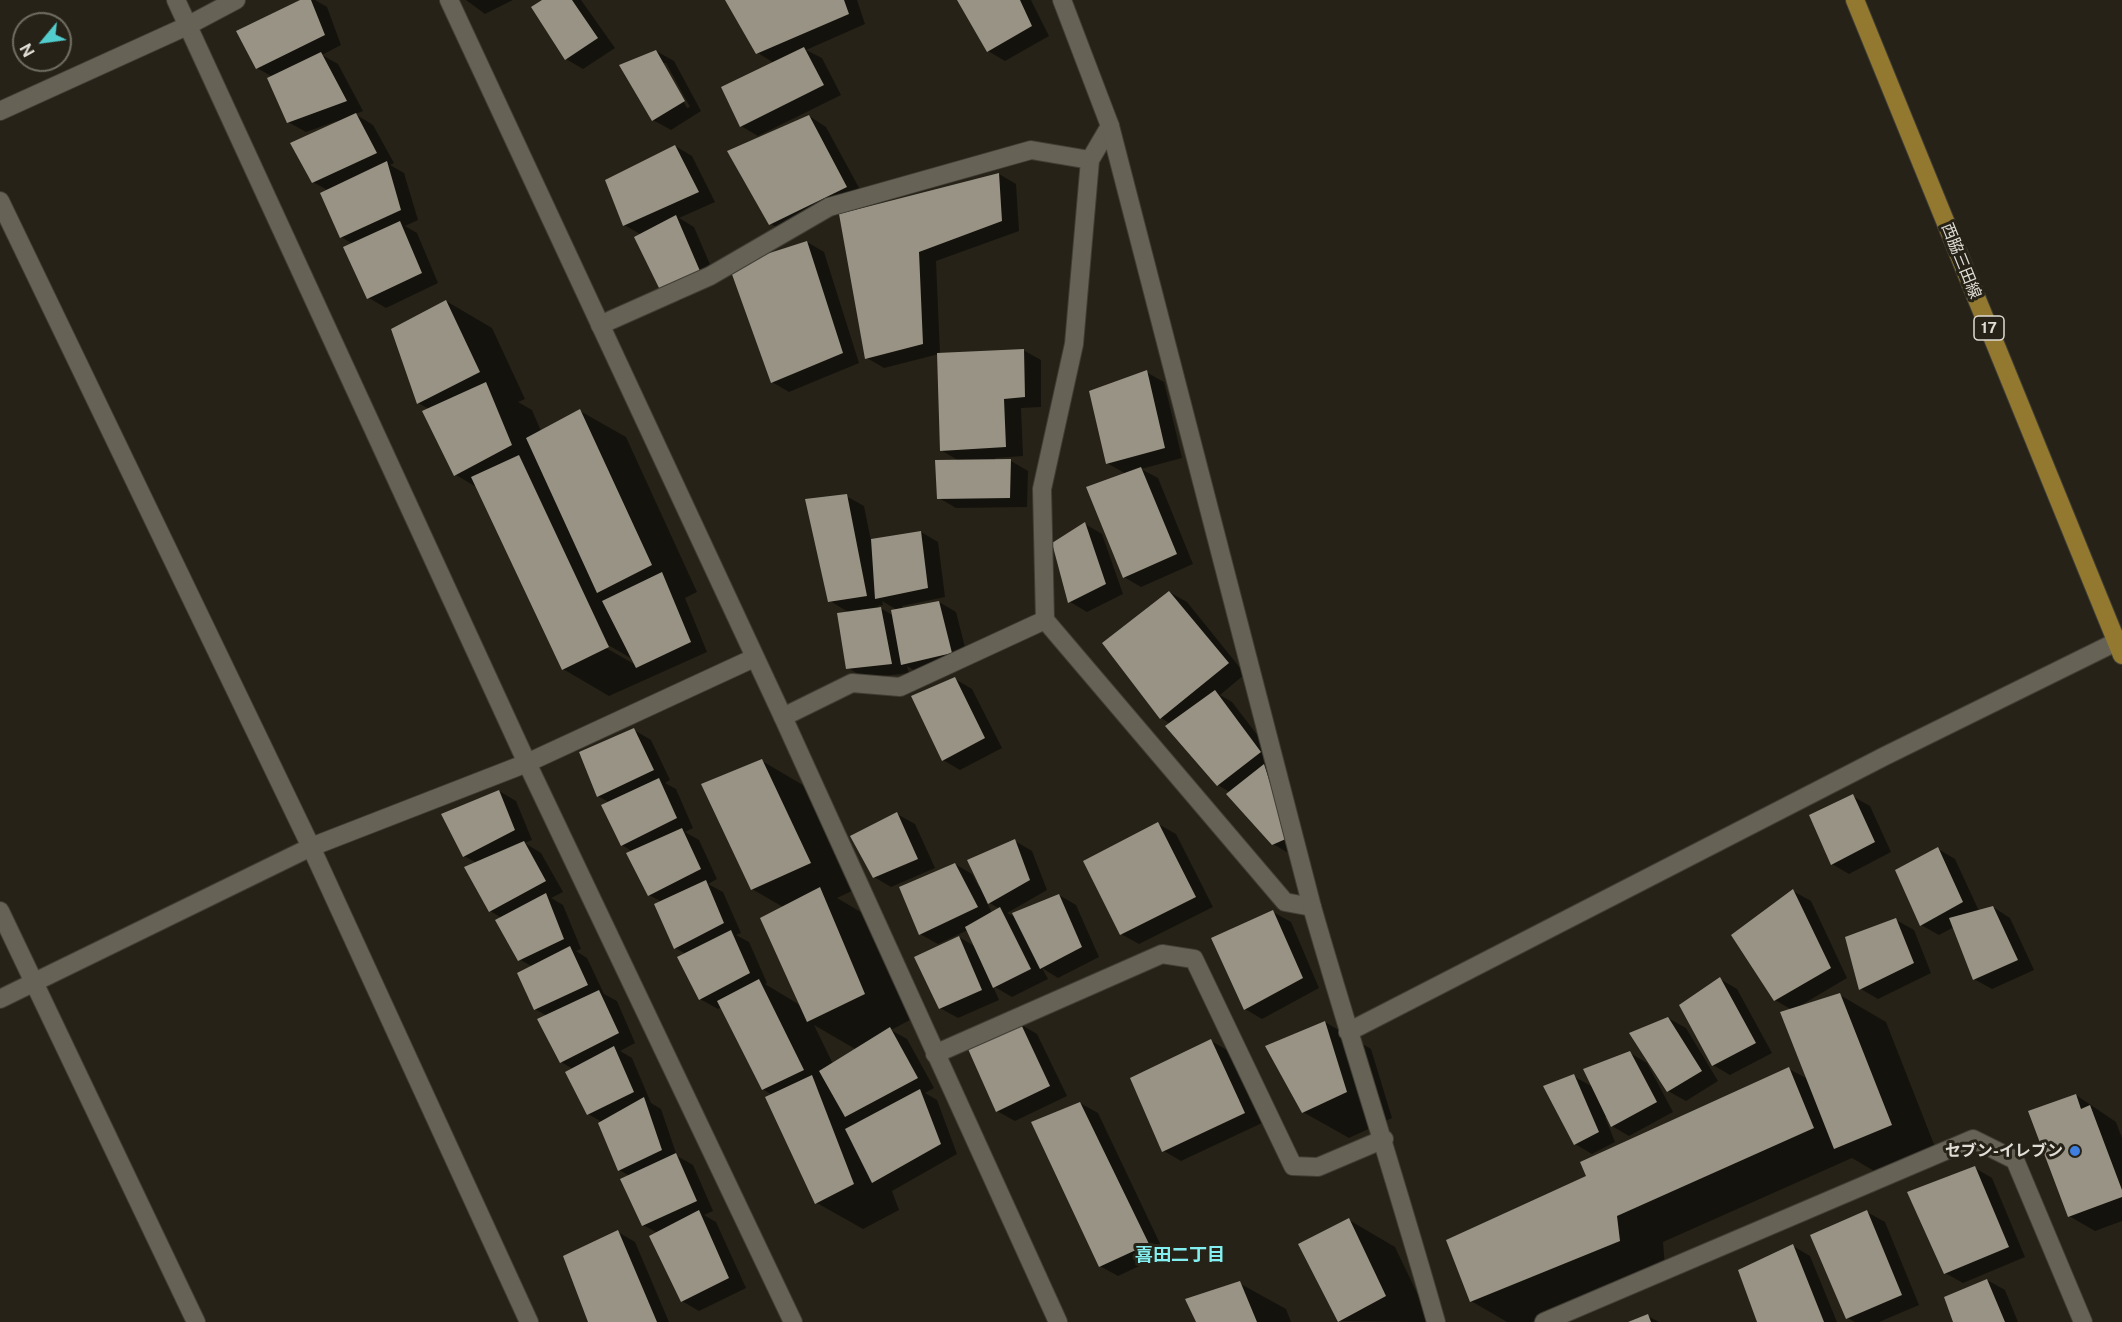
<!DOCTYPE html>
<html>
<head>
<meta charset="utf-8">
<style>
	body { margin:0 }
	#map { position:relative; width:2122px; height:1322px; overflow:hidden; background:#262217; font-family:"Public Sans",sans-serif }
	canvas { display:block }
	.north { position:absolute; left:12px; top:12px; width:60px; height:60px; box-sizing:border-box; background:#262217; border:2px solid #706d63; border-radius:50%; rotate:241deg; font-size:16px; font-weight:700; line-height:24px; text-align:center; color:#dfddd6 }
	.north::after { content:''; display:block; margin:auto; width:21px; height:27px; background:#52cdce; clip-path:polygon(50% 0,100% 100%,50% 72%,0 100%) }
</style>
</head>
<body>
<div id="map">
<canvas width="2122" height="1322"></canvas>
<div class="north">N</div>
</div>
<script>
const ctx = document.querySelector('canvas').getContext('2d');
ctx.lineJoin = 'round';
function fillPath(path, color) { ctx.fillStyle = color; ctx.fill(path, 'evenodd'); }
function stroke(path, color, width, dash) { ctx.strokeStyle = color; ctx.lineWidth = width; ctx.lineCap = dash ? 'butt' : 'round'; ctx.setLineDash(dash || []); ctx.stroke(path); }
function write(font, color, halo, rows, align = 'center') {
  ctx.font = font + ' "Public Sans","Noto Sans JP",sans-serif'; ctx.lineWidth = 6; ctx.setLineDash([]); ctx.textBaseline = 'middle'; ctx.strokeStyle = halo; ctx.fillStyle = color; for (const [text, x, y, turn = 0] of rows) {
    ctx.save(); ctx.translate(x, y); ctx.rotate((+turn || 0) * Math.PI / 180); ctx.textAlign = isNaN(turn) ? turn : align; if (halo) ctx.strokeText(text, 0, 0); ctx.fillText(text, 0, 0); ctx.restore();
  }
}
const shadow = new Path2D(`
	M304 0H315L327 7 341 45 322 55 338 64 363 111 355 114 373 125 394 163 390 165 404 173 418 220 405 226 417 233 438 283 386 308 369 298 353 244 341 237 329 191 313 182 337 121 306 132 288 122 273 77 257 68Z
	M466 0H513L485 14Z
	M545 0H581L615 48 583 69 566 59Z
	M727 0H857L865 24 806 50 822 58 841 95 758 136 741 126 774 63 758 53Z
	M959 0H1031L1049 36 1005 61 988 51Z
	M656 51 674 61 701 111 671 130 653 120ZM662 63H666L690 107 687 108Z
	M809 116 826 127 864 197 788 234 771 224Z
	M675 146 692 156 715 202 679 218 694 227 717 281 680 301 663 291 642 235 624 225Z
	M999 174 1016 184 1019 231 936 261 940 354 1023 350 1041 360V407L1021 408 1023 456 995 458 996 461H1011L1028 471 1027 507 956 508 939 498 959 461 941 450 939 354 884 368 867 358 841 215Z
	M807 242 824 252 859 363 789 392 772 382Z
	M446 301 492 328 525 399 518 402 532 410 541 431 580 411 626 437 697 592 685 598 707 652 609 696 563 669 478 488 456 475 429 409 418 403ZM603 642 634 660V664L601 645Z
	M1146 372 1164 382 1182 458 1141 469 1158 478 1193 564 1141 587 1124 577 1126 474 1107 463Z
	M846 496 864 506 871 541 921 532 938 542 945 597 902 606 903 609 939 602 956 612 969 663 920 674 907 666 909 673 865 678 848 668 850 613 830 601ZM882 601 897 610 894 616 877 606 883 605Z
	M1085 524 1102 534 1123 594 1087 612 1070 602 1054 543Z
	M1169 592 1187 602 1245 674 1220 695 1232 702 1278 762 1290 854 1273 844 1231 793 1218 785 1167 726 1171 724 1161 718 1104 644Z
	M955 679 972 689 1002 748 960 770 943 760Z
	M634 730 651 740 670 780 665 783 676 789 693 828 685 832 699 840 717 879 708 884 723 892 741 933 736 935 749 942 767 983 765 984 800 1005 783 907 752 889 762 761 808 788 856 889 837 898 866 915 910 1020 891 1030 907 1039 934 1088 925 1093 937 1100 957 1154 892 1191 899 1210 863 1229 817 1203 772 1095 763 1089 722 1007 718 1009 700 999 686 954 675 948 662 902 649 895 633 852 622 845 610 803 598 796ZM814 1025 857 1050 833 1064Z
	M499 791 516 801 532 840 525 843 541 853 563 892 551 898 563 905 581 949 576 951 587 958 604 994 617 1001 635 1043 620 1051 632 1058 651 1103 661 1109 677 1156 693 1165 713 1211 704 1215 716 1222 746 1288 699 1311 682 1301 658 1233 643 1225 630 1176 619 1170 602 1122 588 1114 573 1069 561 1062 547 1016 535 1009 533 967 519 959 502 918 490 911 477 863 464 856 443 815Z
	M1852 796 1870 806 1891 852 1849 874 1832 864Z
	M897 814 915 824 935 868 891 887 874 877Z
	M1158 824 1176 834 1213 907 1139 944 1121 934Z
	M1015 841 1032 851 1047 890 1007 913 1017 918 1059 895 1076 905 1099 957 1058 978 1042 968 1048 979 1012 997 993 986 999 1000 958 1018 940 1008 959 937 976 947 968 930 938 944 920 934 955 864 972 874 979 887ZM986 901 1000 909 992 913Z
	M1938 849 1955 859 1979 911 1993 907 2010 918 2034 970 1992 989 1974 979 1954 927 1939 935 1921 925Z
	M1793 891 1811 901 1847 978 1798 1007 1840 995 1886 1022 1937 1152 1881 1175 1852 1158 1663 1242 1665 1267 1531 1322H1507L1471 1301 1588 1176 1789 1069 1808 1079 1792 1010 1775 1000Z
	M1273 912 1291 922 1319 988 1262 1019 1245 1009Z
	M1896 920 1914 930 1931 973 1878 999 1861 989Z
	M1720 979 1737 989 1772 1053 1730 1075 1713 1065Z
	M1668 1018 1686 1028 1718 1081 1686 1101 1668 1091Z
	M1325 1022 1371 1049 1392 1118 1349 1138 1303 1112Z
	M1020 1024 1037 1034 1067 1096 1015 1121 997 1111Z
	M1211 1041 1229 1051 1262 1123 1181 1161 1164 1151Z
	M1630 1053 1647 1063 1673 1112 1629 1136 1612 1126 1607 1116 1605 1117 1615 1142 1592 1154 1575 1144 1573 1076 1593 1087Z
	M2076 1095 2116 1122 2122 1138V1221L2095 1231 2069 1216Z
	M1080 1103 1098 1113 1165 1254 1118 1276 1100 1266Z
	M1975 1168 1992 1178 2025 1257 1963 1283 1945 1273Z
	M1867 1212 1885 1222 1919 1305 1879 1322H1855L1848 1318Z
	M1349 1220 1395 1247 1431 1322 1339 1321Z
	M618 1232 635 1242 669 1322H590Z
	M1793 1246 1810 1256 1837 1322H1759Z
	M1987 1280 2005 1290 2018 1322H1955Z
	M1239 1283 1286 1309 1291 1322H1198Z
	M1648 1316 1659 1322H1631Z`);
const building = new Path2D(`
	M300 0H311L325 35 256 69 236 31Z
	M542 0H572L598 38 565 60 531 7Z
	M725 0H844L849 14 756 54Z
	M957 0H1020L1032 26 987 52Z
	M804 47 824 85 740 127 721 87Z
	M656 50 685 101 652 121 619 65Z
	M321 52 347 101 287 123 267 78Z
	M356 113 377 153 312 183 290 143Z
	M809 115 847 187 769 225 727 151Z
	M675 145 699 192 623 226 605 180Z
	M387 161 401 210 340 238 320 193Z
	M999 173 1002 221 919 252 923 344 865 359 839 214Z
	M676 215 700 271 661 292 634 237Z
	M400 221 422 273 367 299 343 247Z
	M807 241 843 353 771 383 729 266Z
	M446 300 480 372 417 404 391 329Z
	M1024 349 1025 397 1004 399 1006 447 940 451 937 353Z
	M1147 370 1165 448 1106 464 1089 391Z
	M486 382 512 445 454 476 422 411Z
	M580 409 652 565 597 593 526 438Z
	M519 455 609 647 562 670 471 477Z
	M1011 459 1010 498 937 499 935 460Z
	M1141 467 1177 554 1123 578 1086 487Z
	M847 494 867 596 828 602 805 499Z
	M1085 522 1106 584 1068 603 1052 543Z
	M921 531 928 588 875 599 871 539Z
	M662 572 691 642 636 668 602 601Z
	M1169 591 1229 663 1160 719 1102 643Z
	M939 601 952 653 901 665 891 610Z
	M881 607 892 664 846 669 837 613Z
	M955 677 985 738 942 761 911 696Z
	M1215 690 1261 752 1217 786 1165 726Z
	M634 728 654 770 597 797 579 752Z
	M762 759 811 863 751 890 701 784Z
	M1264 764 1288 838 1272 845 1226 794Z
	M659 778 677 818 621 846 601 805Z
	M499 790 515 830 463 857 441 814Z
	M1853 794 1875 842 1831 865 1809 815Z
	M897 812 918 859 873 878 850 836Z
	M1158 822 1196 897 1120 935 1083 861Z
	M682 828 701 869 648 896 626 853Z
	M1015 839 1030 880 988 904 967 860Z
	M524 841 546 881 489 912 464 867Z
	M1938 847 1963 902 1920 926 1895 870Z
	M955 863 978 907 919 935 899 887Z
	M706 880 724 923 674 949 654 904Z
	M820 887 865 994 807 1022 760 918Z
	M1793 889 1831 968 1774 1001 1731 935Z
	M546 893 564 939 518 961 495 920Z
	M1059 894 1082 947 1040 969 1012 913Z
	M1993 906 2018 960 1973 980 1949 918Z
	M1000 907 1031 969 993 988 965 927Z
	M1273 910 1303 978 1244 1010 1211 938Z
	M1896 918 1914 963 1859 990 1845 937Z
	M731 930 750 973 699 1000 677 957Z
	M959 936 982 990 939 1009 914 957Z
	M570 946 588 985 534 1010 517 973Z
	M1720 977 1756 1043 1712 1066 1679 1005Z
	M759 979 804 1070 762 1090 717 1001Z
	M599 990 619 1033 560 1063 537 1019Z
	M1840 993 1892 1125 1834 1149 1780 1012Z
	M1668 1017 1702 1071 1667 1092 1629 1033Z
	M1325 1021 1347 1092 1302 1113 1265 1046Z
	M1020 1022 1050 1086 996 1112 968 1049Z
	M890 1027 918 1078 845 1117 819 1071Z
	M1211 1039 1245 1113 1162 1152 1130 1078Z
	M614 1046 634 1092 587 1115 565 1072Z
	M1630 1051 1657 1102 1611 1127 1583 1069Z
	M1789 1067 1814 1128 1617 1216 1620 1241 1470 1302 1446 1240 1586 1176 1580 1162Z
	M1574 1074 1599 1132 1574 1145 1543 1086Z
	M812 1075 854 1184 815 1204 765 1097Z
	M920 1089 941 1144 872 1183 845 1129Z
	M2076 1094 2081 1109 2090 1105 2122 1190V1197L2068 1217 2028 1111Z
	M644 1097 662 1150 618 1171 598 1123Z
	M1080 1102 1149 1244 1099 1267 1031 1122Z
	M676 1153 697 1201 642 1226 620 1179Z
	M1975 1166 2009 1247 1944 1274 1907 1192Z
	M699 1210 729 1278 681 1302 649 1236Z
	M1867 1210 1902 1295 1846 1319 1810 1235Z
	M1349 1218 1386 1296 1338 1322 1298 1244Z
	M618 1230 657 1322H588L563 1256Z
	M1793 1244 1824 1322H1757L1738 1270Z
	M1987 1279 2005 1322H1953L1944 1297Z
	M1240 1281 1257 1322H1196L1185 1299Z
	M1648 1314 1651 1322H1628Z`);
const lane = new Path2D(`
	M600 325 710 276 829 207 1031 150 1090 160
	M1045 620 1042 489 1074 344 1090 160 1110 126
	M783 717 852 683 900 687 1045 620 1285 902 1312 907`);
const street = new Path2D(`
	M176 0 527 763 793 1322
	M449 0 783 717 1058 1322
	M1062 0 1110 126 1312 907C1352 1046 1397 1183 1436 1322
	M0 111 187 26 236 0
	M0 201 311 847 529 1322
	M0 911 196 1322
	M0 999 311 847 527 763 754 658
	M1348 1032 1885 756 2122 639
	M935 1054 1162 954 1194 959 1293 1166 1318 1167 1384 1139
	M1544 1322 1973 1139 2015 1160 2083 1322`);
const primary = new Path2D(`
	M1855 0 2122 655`);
const markers = [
	[2075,1151,6,"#3f7fe0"]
];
const shields = [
	[1989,328,30]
];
const shieldNames = [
	["17",1989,328]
];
const streetNames = [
	["西脇三田線",1961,261,68]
];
const poiNames = [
	["セブン-イレブン",2063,1151]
];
const neighbourhoodNames = [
	["喜田二丁目",1180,1255]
];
fillPath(shadow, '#0007');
fillPath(building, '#989385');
stroke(lane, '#413e36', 20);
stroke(street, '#413e36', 20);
stroke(primary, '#413e36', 20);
stroke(lane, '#666255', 18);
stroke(street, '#666255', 18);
stroke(primary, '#92792f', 18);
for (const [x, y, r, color] of markers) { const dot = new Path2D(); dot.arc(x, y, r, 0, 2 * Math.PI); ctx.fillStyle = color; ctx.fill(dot); stroke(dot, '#262217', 2); }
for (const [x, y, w] of shields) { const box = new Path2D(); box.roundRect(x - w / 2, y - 12, w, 24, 4.5); ctx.fillStyle = '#262217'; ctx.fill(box); stroke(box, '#dfddd6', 1.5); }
write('bold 15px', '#dfddd6', null, shieldNames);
write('16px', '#dfddd6', '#262217', streetNames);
write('bold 16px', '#dfddd6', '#262217', poiNames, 'right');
write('bold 18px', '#83eff0', '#262217', neighbourhoodNames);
</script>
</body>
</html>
